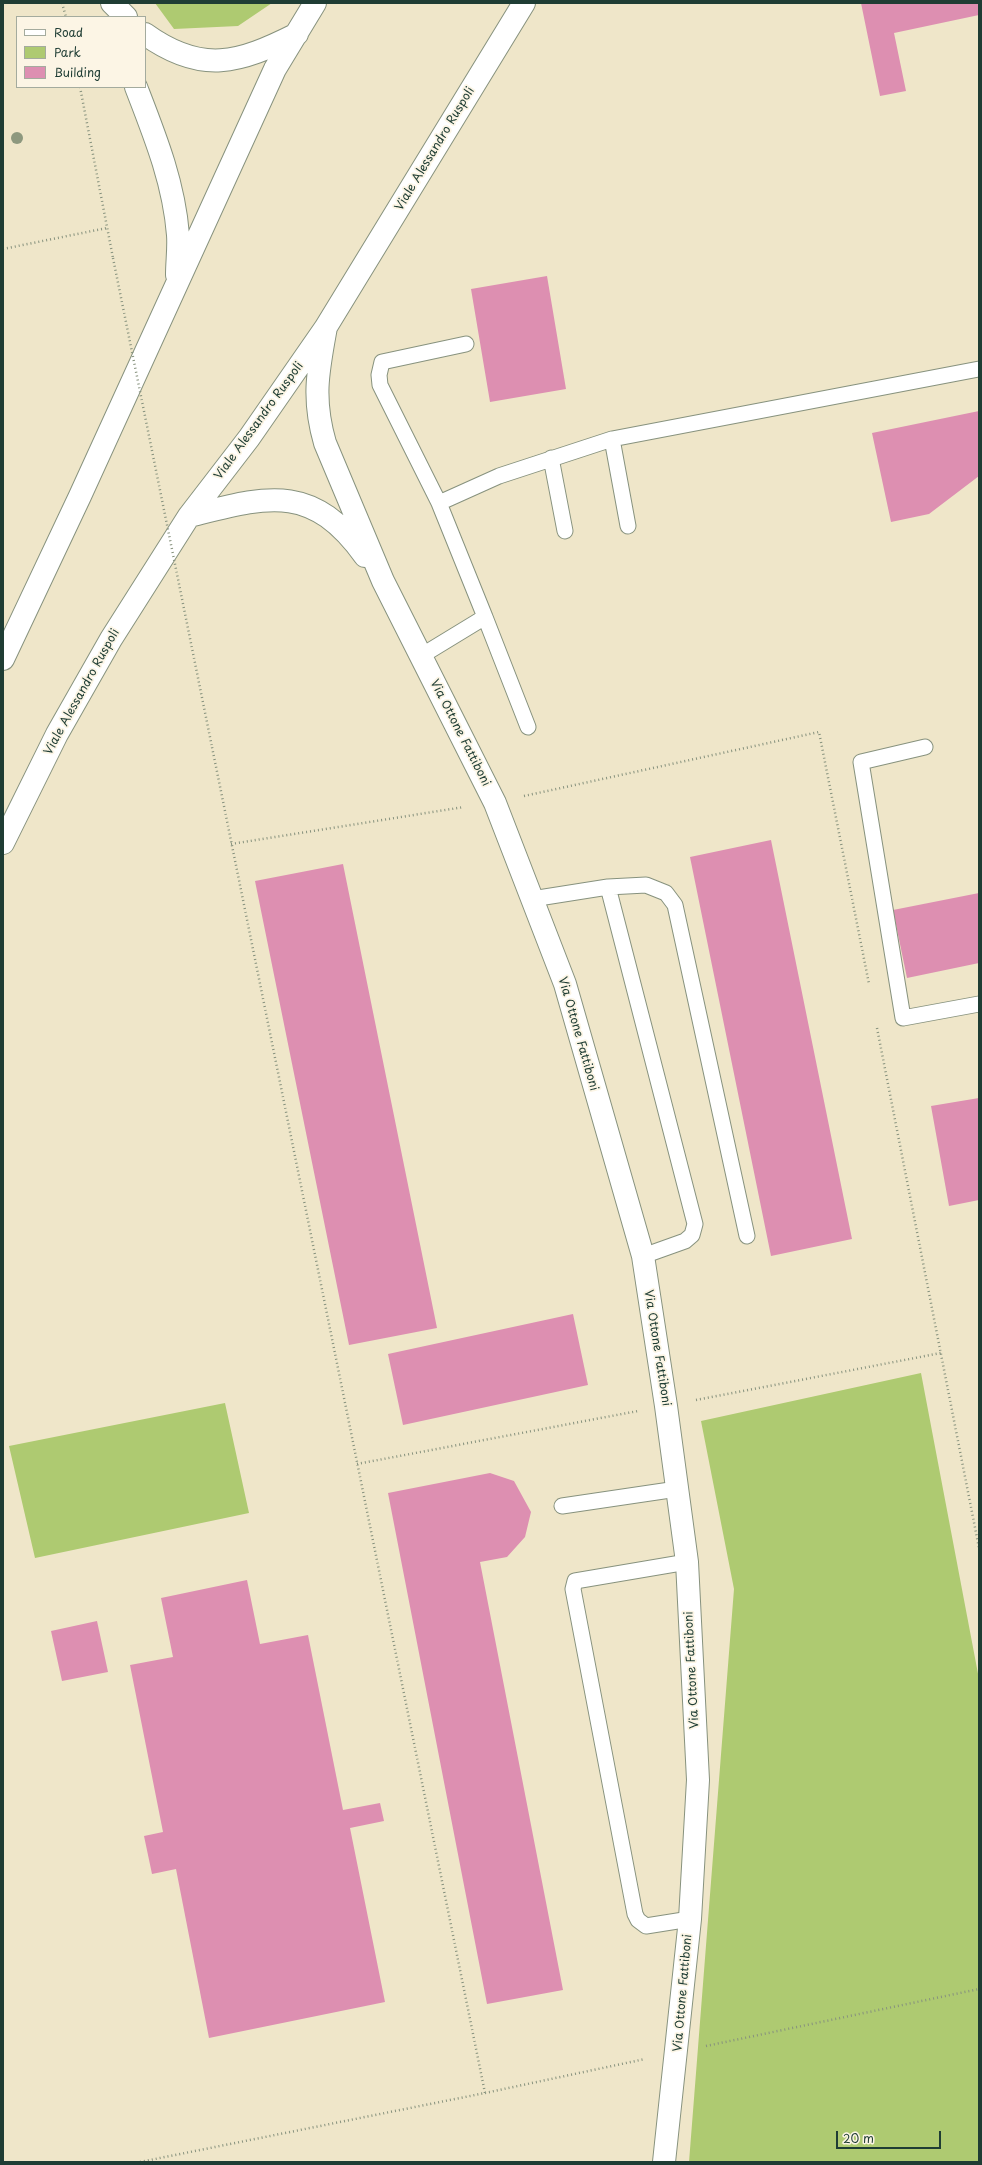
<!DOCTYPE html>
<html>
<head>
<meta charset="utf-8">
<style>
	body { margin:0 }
	#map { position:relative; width:982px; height:2165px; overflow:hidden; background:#efe6c9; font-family:"Playpen Sans",sans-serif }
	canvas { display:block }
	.frame { position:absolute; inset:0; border:4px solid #1f3d34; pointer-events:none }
	.legend { position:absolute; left:16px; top:16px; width:130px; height:72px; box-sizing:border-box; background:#fcf5e5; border:1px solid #a4ab9e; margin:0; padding:5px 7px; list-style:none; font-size:12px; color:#1f3d34 }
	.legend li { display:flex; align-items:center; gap:8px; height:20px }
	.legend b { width:20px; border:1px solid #a4ab9e }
	.scale { position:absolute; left:836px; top:2131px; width:105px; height:18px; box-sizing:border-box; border:2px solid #1f3d34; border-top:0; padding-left:5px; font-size:12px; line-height:14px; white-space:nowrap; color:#1f3d34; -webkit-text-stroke:3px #fcf5e5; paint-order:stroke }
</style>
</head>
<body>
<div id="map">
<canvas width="982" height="2165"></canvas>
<div class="frame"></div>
<ul class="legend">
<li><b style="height:5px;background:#fff"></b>Road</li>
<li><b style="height:11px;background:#aeca71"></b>Park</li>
<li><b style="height:11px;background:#dd8fb1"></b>Building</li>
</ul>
<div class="scale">20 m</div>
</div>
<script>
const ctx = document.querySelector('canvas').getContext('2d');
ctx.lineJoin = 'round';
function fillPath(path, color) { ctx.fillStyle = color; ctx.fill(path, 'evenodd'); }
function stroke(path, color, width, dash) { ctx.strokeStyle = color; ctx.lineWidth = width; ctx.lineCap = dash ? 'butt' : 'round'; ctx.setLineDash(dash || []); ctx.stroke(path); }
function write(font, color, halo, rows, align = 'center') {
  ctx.font = font + ' "Playpen Sans",sans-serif'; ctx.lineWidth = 3.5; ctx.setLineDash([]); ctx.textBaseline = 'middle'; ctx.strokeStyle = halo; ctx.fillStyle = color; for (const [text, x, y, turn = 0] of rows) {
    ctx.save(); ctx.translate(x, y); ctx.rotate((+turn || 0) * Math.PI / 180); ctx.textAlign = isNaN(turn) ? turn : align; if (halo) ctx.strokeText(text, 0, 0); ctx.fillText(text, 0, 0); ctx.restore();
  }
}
const green = new Path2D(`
	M155 3H272L238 26 174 29Z
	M921 1373 979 1679V2162H689L734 1589 701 1421Z
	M225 1403 249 1513 35 1558 9 1446Z`);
const building = new Path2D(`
	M861 3H979V15L894 33 906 91 880 96Z
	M547 276 566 389 490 402 471 289Z
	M979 411V476L929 514 891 522 872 433Z
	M771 840 852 1239 771 1256 690 857Z
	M343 864 437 1328 349 1345 255 881Z
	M979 893V963L907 978 893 910Z
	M979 1098V1200L949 1206 931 1106Z
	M573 1314 588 1385 403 1425 388 1354Z
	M490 1473 514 1481 531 1512 525 1537 507 1557 480 1562 563 1990 487 2004 388 1493Z
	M247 1580 260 1644 308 1635 343 1810 380 1803 384 1821 350 1828 385 2002 209 2038 176 1869 152 1874 144 1836 163 1832 130 1665 173 1657 161 1598Z
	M97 1621 108 1672 62 1681 51 1631Z`);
const path = new Path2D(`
	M62 3 66 17
	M80 87 113 258
	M3 249 107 228
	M524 796 819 732 869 984
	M231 844 464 807
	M877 1028 979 1548
	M696 1400 941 1353
	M357 1464 638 1411
	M706 2046 979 1989
	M485 2093 645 2059
	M140 2162 485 2093 212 747`);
const lane = new Path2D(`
	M612 439 628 526
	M551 458 565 531
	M439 503 499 476 612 439 979 369
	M485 617 528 727
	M421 656 485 617 439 503 380 385 379 375 382 362 466 344
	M925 747 861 762 903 1018 979 1004
	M608 887 695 1224 692 1235 685 1241 643 1256
	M532 899 608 887 646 885 666 893 675 905 747 1236
	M562 1506 677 1489
	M687 1562 575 1581 573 1589 635 1914 638 1920 646 1926 690 1919`);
const street = new Path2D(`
	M112 3 126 17
	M145 34C202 75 239 63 297 34
	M136 87C155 136 174 183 178 235 179 248 177 262 177 275
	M326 327C318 371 312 398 325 443L383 581 495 803 565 984 643 1256 666 1406 687 1562 698 1780 690 1919 664 2162
	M189 516C266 497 311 481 365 556
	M3 659 80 496 275 69 315 3
	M3 843 57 734 111 639 189 516 249 438 326 327 524 3`);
const pathBridge = new Path2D(`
	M113 258 212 747`);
const trees = [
	[17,138]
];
const streetNames = [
	["Viale Alessandro Ruspoli",435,149,-59],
	["Viale Alessandro Ruspoli",259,421,-54],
	["Viale Alessandro Ruspoli",82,692,-61],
	["Via Ottone Fattiboni",460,733,63],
	["Via Ottone Fattiboni",578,1034,74],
	["Via Ottone Fattiboni",657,1348,81],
	["Via Ottone Fattiboni",692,1670,-93],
	["Via Ottone Fattiboni",683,1993,-85]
];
fillPath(green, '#aeca71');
fillPath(building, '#dd8fb1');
stroke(lane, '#87927e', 17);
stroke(street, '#87927e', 24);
stroke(path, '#87927e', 2.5, [1, 3]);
stroke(lane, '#fff', 15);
stroke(street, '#fff', 22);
stroke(pathBridge, '#87927e', 2.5, [1, 3]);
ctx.fillStyle = '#8d987e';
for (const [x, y] of trees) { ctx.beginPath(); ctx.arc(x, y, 6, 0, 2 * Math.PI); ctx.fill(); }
write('12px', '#1f3d34', '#fcf5e5', streetNames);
</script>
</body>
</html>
